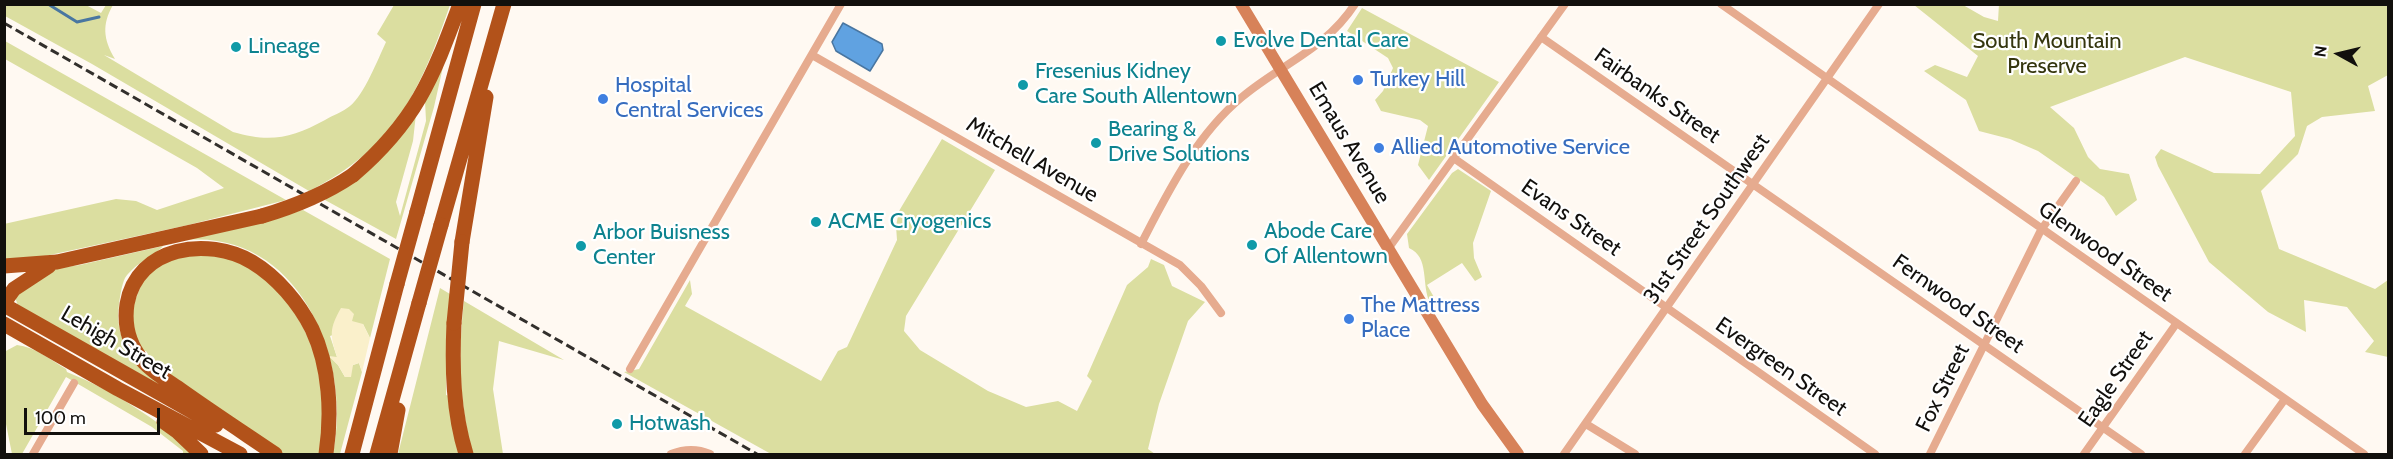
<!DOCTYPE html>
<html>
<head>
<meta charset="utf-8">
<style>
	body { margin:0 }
	#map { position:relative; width:2393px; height:459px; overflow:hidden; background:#fff9f2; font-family:Cabin,sans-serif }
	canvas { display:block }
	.frame { position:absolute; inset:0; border:6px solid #12100d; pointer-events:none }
	.north { position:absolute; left:2309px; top:24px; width:60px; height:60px; -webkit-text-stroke:4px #fff; paint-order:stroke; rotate:278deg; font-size:16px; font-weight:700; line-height:24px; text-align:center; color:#12100d }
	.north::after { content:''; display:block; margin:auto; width:21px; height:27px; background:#12100d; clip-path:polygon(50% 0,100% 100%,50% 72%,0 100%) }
	.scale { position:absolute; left:24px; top:408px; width:136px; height:27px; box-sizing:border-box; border:3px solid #12100d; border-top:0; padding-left:8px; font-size:18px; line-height:21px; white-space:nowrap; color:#12100d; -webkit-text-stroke:4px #fff; paint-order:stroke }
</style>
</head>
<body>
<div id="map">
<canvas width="2393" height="459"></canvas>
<div class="frame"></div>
<div class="north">N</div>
<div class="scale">100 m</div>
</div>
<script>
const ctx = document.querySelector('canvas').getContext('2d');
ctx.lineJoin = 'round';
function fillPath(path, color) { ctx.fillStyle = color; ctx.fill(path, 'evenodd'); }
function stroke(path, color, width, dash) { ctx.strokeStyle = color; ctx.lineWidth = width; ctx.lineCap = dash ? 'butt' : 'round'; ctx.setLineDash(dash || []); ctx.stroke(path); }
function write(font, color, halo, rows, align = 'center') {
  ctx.font = font + ' Cabin,sans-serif'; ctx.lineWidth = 4.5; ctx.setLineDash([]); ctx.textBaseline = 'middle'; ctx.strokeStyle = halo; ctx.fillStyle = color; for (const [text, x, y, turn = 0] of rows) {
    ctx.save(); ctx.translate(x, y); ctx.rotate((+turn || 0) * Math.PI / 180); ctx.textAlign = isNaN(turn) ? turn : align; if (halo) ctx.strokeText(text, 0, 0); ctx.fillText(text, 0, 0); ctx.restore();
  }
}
const green = new Path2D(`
	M1999 4 2388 5V75L2368 86 2375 111 2322 117 2307 126 2298 154 2261 191 2279 249 2375 289 2388 280V357L2365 352 2374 341 2347 307 2304 300 2306 332 2268 312 2209 262 2158 166 2155 157 2161 149 2214 173 2260 174 2295 136 2291 92 2185 57 2050 107 2074 128 2088 157 2100 169 2129 174 2137 200 2116 216 2104 197 2038 151 2010 139 1979 131 1966 100 1924 71 1935 65 1967 77 1978 56 1914 5H1963L1984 17 1998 21Z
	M4 5H86L101 13 106 5H113C102 24 103 39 115 59L104 55 233 132C270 143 292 138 325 120 333 115 343 112 350 106 364 95 378 59 386 42L377 34 394 5H450C420 91 395 148 309 191L92 64 5 16Z
	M1362 8 1499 82 1429 180 1418 165 1428 126 1420 120 1381 111 1375 100 1383 91 1393 68 1388 58 1347 31Z
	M5 41 286 200 188 225 36 258 5 260 4 224 116 199 136 201 157 210 224 188 197 168 5 59Z
	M445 58 434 107 396 239 325 200 416 114 413 141 396 202 400 216 426 121 425 101Z
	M942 139 995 170 906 316 904 331 920 350 988 391 1026 407 1058 401 1077 411 1092 381 1087 376 1127 285 1148 267 1151 259 1164 265 1172 286 1205 302 1188 321 1159 404 1148 449 1155 454H771L624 372 639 369 690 280 692 294 685 306 821 381 838 351 847 347 897 240 896 226 899 211Z
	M1458 169 1491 191 1473 243 1474 258 1482 277 1475 281 1462 263 1427 285 1435 299 1430 303C1421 285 1430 257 1409 248L1407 234 1452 173Z
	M303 210 390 259 370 338 363 324 330 336 337 357H330L338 365 345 377 353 365 359 363 362 372 340 454H333C353 361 299 231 187 240Z
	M163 246C156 255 136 262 125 278 122 284 120 296 119 304 113 347 140 363 167 389L18 306 15 297 37 277 59 268 80 265Z
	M212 253C222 257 233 260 243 264 291 287 325 356 324 408 324 423 321 439 320 454H281L152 361 146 351H143L134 335 132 309 144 277 167 259Z
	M440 288 450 294 447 339 446 395 449 396 461 454H398Z
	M464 301 564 360 499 341 493 389 503 454H473C459 404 458 352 464 301Z
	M17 345C35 347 51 360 66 369L67 372C114 391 159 420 195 454H183V451L152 427 66 377 22 454H12L5 419 4 352Z`);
const sand = new Path2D(`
	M341 308 349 309 354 314 352 321 363 324 370 338 362 372 359 363 353 365 351 377H345L338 365 329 356 337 357C330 335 329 329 341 308Z`);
const water = new Path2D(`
	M843 23 882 44 883 50 870 71 836 51 832 42Z`);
const stream = new Path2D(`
	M48 4 77 22 99 17`);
const street = new Path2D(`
	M1721 4 2364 454
	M1541 37 2141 454
	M812 55 1180 265 1201 286 1221 313
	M1455 159 1875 454
	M1141 244C1168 192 1196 135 1242 97 1281 64 1325 50 1355 4
	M1388 249 1565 4
	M630 369 841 4
	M1586 424 1635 454
	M33 454 74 383
	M671 454C684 449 696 448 710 454
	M1564 454 1879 4
	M1930 454 2041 230 2076 181
	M2084 454 2176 324
	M2245 454 2285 399`);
const secondary = new Path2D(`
	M1241 4 1482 404 1518 454`);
const highway = new Path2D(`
	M353 175C416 121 432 79 460 4
	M417 212 474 4
	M441 225 504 4
	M462 242 486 97
	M4 266 57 262 262 216
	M4 303 14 289 49 266
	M4 305 216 425
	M454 323C452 368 453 412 466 454
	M4 324 118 389 240 454
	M164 422 178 432 201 454
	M275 454C244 433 212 412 181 390 168 381 152 372 142 360 129 344 124 324 127 304 137 246 208 236 252 262 277 277 299 303 312 329 330 367 332 414 326 454
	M352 454 397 284
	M377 454 419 303
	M390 454 398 410`);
const rail = new Path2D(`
	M4 23 757 454`);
const highwayBridge = new Path2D(`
	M262 216C296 206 325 194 353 175
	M397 284 417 212
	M419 303 441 225
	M454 323 462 242`);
const markers = [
	[1221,41,6,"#0f9aa8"],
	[236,47,6,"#0f9aa8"],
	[1358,80,6,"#3f7fe0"],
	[1023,85,6,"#0f9aa8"],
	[603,99,6,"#3f7fe0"],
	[1096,143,6,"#0f9aa8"],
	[1379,148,6,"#3f7fe0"],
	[816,222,6,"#0f9aa8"],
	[1252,245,6,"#0f9aa8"],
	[581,246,6,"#0f9aa8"],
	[1349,319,6,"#3f7fe0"],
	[617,424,6,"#0f9aa8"]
];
const cultureNames = [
	["Evolve Dental Care",1233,41],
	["Lineage",248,47],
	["Fresenius Kidney",1035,72],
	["Care South Allentown",1035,97],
	["Bearing &",1108,130],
	["Drive Solutions",1108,155],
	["ACME Cryogenics",828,222],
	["Abode Care",1264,232],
	["Of Allentown",1264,257],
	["Arbor Buisness",593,233],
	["Center",593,258],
	["Hotwash",629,424]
];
const parkNames = [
	["South Mountain",2047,42],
	["Preserve",2047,67]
];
const shopNames = [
	["Turkey Hill",1370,80],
	["Hospital",615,86],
	["Central Services",615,111],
	["Allied Automotive Service",1391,148],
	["The Mattress",1361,306],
	["Place",1361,331]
];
const streetNames = [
	["Fairbanks Street",1657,96,35],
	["Emaus Avenue",1349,143,59],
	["Mitchell Avenue",1032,160,30],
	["Evans Street",1571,218,35],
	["31st Street Southwest",1707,219,-55],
	["Glenwood Street",2105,252,35],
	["Fernwood Street",1958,304,35],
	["Lehigh Street",116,343,30],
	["Evergreen Street",1781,367,35],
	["Eagle Street",2116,379,-55],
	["Fox Street",1943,388,-64]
];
fillPath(green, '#dbdea0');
fillPath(sand, '#faf0cb');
fillPath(water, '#60a2e1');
stroke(water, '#4976a1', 1.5);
stroke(stream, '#4976a1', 3);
stroke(street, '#e6ab8f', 8);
stroke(secondary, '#d78259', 12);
stroke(highway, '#b2521a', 15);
stroke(rail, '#322f2c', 3, [9, 4.5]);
stroke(highwayBridge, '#b2521a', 15);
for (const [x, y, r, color] of markers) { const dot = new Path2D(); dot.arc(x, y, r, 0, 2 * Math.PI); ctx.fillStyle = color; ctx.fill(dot); stroke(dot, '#fff', 2); }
write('22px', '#0d838f', '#fff', cultureNames, 'left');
write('22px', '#35360e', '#fff', parkNames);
write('22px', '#366cbe', '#fff', shopNames, 'left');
write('22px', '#12100d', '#fff', streetNames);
</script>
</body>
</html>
